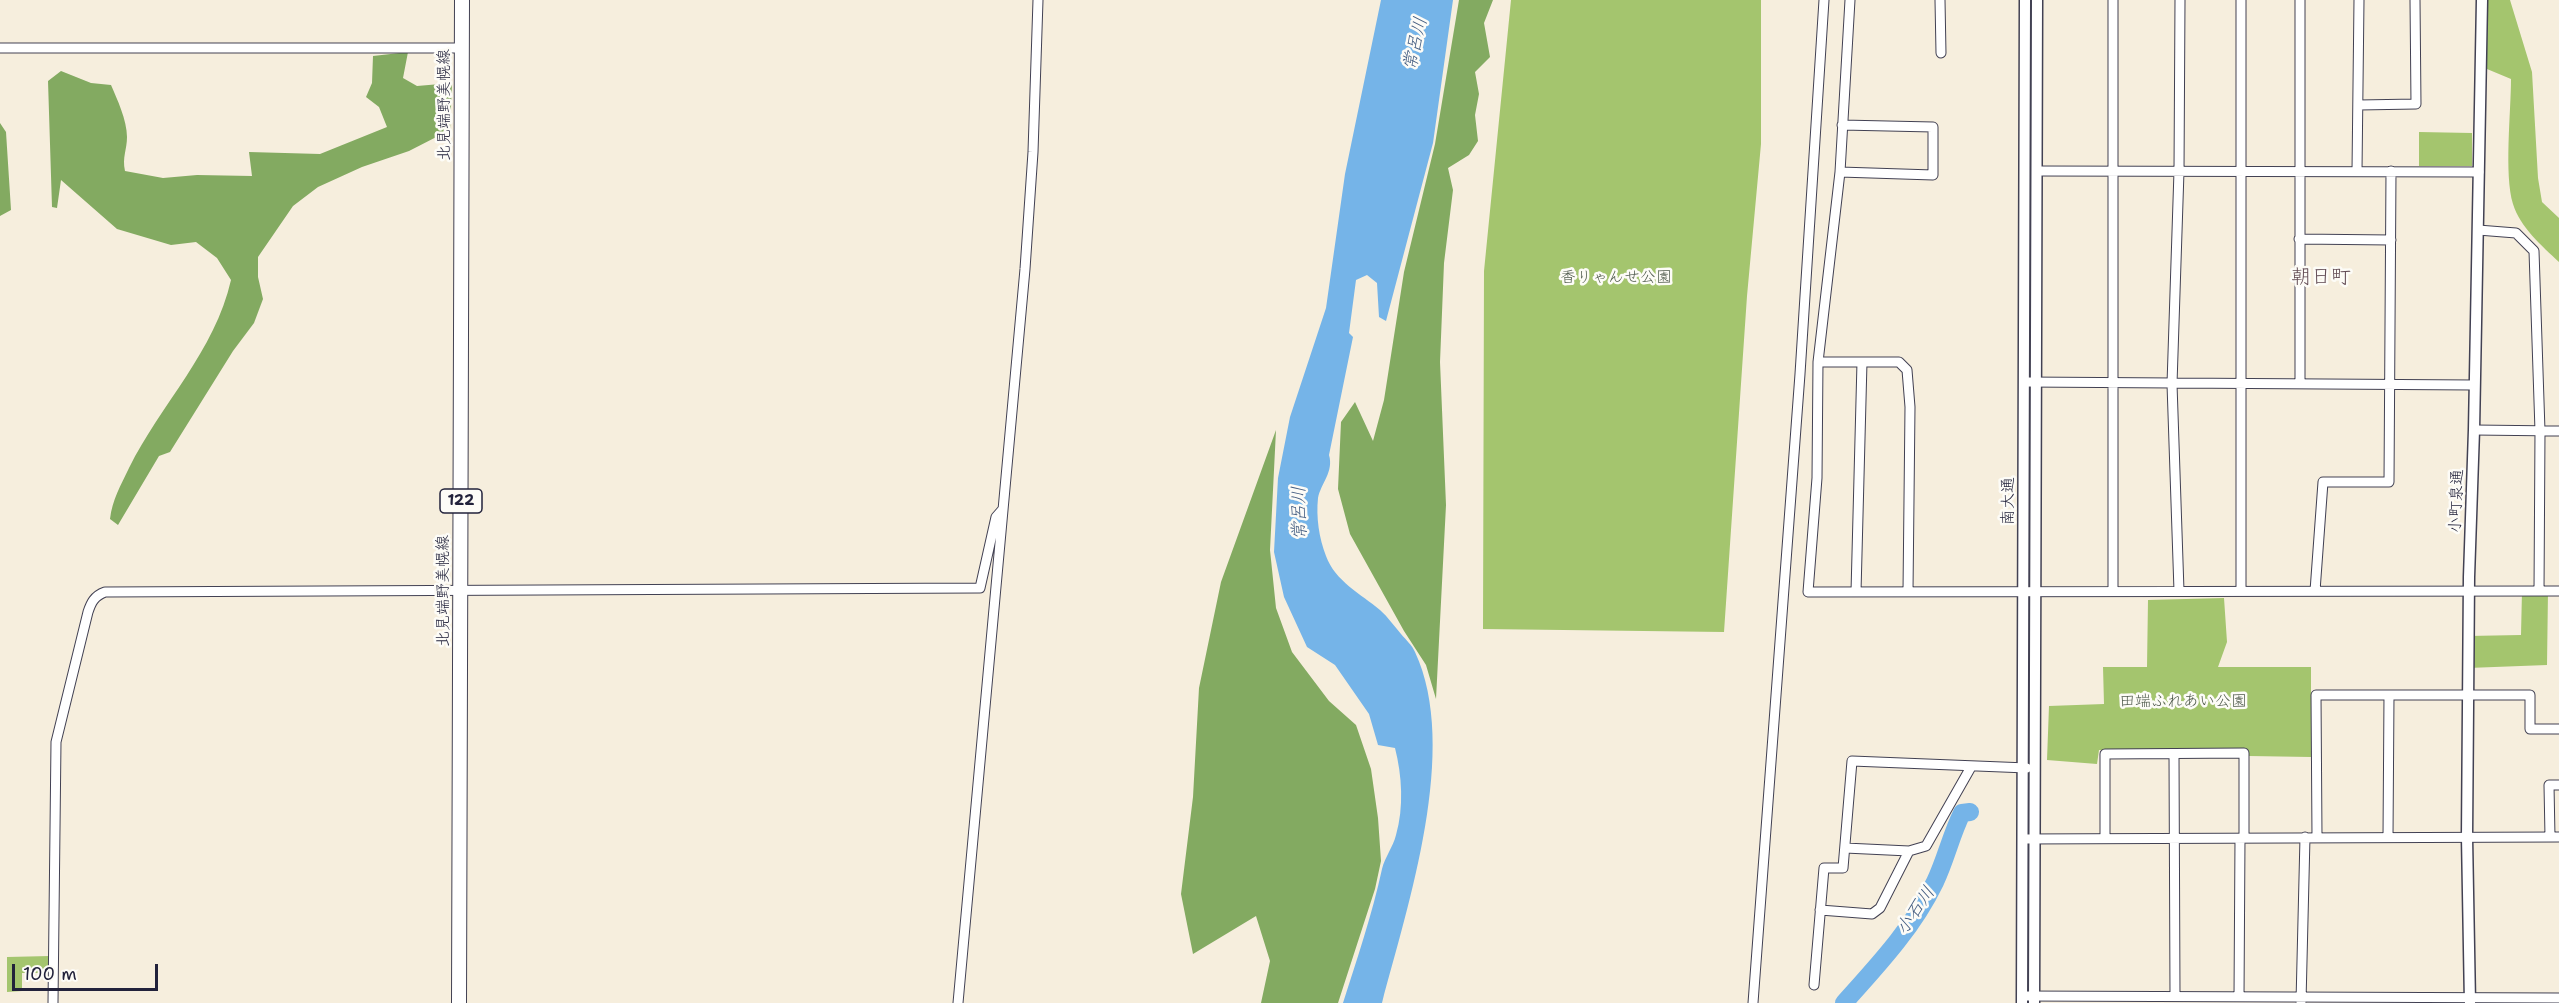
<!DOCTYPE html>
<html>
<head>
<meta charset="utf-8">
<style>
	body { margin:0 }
	#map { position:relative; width:2559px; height:1003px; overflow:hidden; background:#f6eedd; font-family:"Shantell Sans",sans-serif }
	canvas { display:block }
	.scale { position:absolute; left:12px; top:964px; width:146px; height:27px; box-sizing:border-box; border:3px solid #22223b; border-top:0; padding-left:8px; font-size:18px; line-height:21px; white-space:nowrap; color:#22223b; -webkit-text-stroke:4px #fdfcf7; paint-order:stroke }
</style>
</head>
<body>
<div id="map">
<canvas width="2559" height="1003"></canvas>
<div class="scale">100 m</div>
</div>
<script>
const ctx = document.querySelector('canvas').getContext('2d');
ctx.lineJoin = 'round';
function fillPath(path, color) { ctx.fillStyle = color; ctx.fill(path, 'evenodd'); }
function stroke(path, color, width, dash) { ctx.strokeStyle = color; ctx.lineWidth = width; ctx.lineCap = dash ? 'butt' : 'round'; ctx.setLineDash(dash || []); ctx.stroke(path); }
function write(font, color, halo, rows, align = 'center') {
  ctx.font = font + ' "Shantell Sans","Klee One",sans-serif'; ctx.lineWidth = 5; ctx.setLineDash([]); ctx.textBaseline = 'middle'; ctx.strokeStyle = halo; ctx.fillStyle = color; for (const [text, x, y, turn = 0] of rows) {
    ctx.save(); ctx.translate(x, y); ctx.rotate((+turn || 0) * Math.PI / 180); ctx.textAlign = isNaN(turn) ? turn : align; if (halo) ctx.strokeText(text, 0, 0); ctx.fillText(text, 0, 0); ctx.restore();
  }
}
const green = new Path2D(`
	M1511 0H1761V144L1747 296 1724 632 1483 629 1484 271Z
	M2486 0H2510L2532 72 2538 178 2542 202 2559 218V262C2542 246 2520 227 2513 204 2504 174 2511 112 2511 79L2487 69Z
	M2419 132 2472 133V166H2419Z
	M2522 591H2548L2547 665 2468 668V636L2521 635Z
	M2224 598 2227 642 2218 667H2311V757L2249 756V750H2099L2097 764 2047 760 2049 706 2104 704 2103 667H2147L2148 600Z
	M50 956 51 973H22V991L7 992V957Z`);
const forest = new Path2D(`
	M1459 0H1493L1484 23 1490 57 1475 72 1479 94 1475 115 1478 141 1469 155 1448 168 1453 190 1444 263 1440 362 1446 505 1436 699 1426 665 1404 631 1350 534 1338 489 1341 422 1355 402 1373 441 1384 400 1404 272 1435 144Z
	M408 52 403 78 417 86 452 83 450 130 409 151 362 167 318 187 293 206 258 257V277L263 299 254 323 233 351 170 452 159 456 118 525 110 519C112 500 121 485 129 468 161 404 215 351 231 280L217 258 196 242 171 245 117 229 61 180 57 208 52 207 48 81 61 71 91 83 111 85C117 99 127 120 127 137 127 150 122 157 125 171L163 178 197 175 252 176 249 152 320 154 387 127 379 107 366 97 372 83 373 56Z
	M0 123 6 132 11 210 0 216Z
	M1276 430 1270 550 1276 608 1292 652 1329 701 1356 725 1371 769 1378 818 1381 861 1375 889 1338 1003H1261L1270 961 1256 916 1193 954 1181 894 1193 797 1199 688 1221 582Z`);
const water = new Path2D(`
	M1381 0H1453L1433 143 1386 321 1379 317 1377 283 1367 275 1356 280 1349 333 1353 337 1329 455C1334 472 1321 483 1318 498 1316 517 1319 538 1326 556 1335 581 1361 594 1380 610 1388 617 1394 626 1401 634 1406 640 1412 645 1415 652 1460 749 1408 904 1382 1003H1343C1357 959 1372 915 1382 869 1385 857 1393 847 1396 835 1404 808 1402 775 1395 748L1378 745 1369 714 1335 665 1307 647 1284 597 1274 552 1278 478 1290 417 1326 308 1345 174Z`);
const river = new Path2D(`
	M1844 1003C1878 965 1913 928 1935 882 1946 859 1951 835 1962 813L1970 812`);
const minor = new Path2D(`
	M1850 0 1840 172 1818 362 1817 478 1808 592 2559 591
	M1940 0 1941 53
	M2113 0V590
	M2300 0V382
	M0 48H462
	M2359 105 2416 104 2415 0
	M2037 171 2479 172
	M2357 171 2359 0
	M1840 172 1933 175V127L1842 125
	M2478 230 2516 233 2534 251 2540 431 2539 591
	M2299 239 2391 240
	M1818 362H1899L1907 370 1910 407 1908 591
	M2025 382 2474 385
	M2474 430 2559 431
	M2241 590V0
	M2179 591 2172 384 2179 171 2180 0
	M2315 591 2323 482H2389L2391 171
	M1856 592 1862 362
	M2174 754 2175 995
	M2105 837V754L2244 753V838
	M2317 837 2316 695H2530V729H2559
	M2388 837 2389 695
	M2550 837 2549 785H2559
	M2023 839 2559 837
	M1845 848 1909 851 1926 846 1971 767
	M1820 910 1872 914 1880 908 1909 851
	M1814 985 1824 868H1843L1852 761 2027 768
	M2022 996 2559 998
	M2239 997 2240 838
	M2301 1002 2305 837
	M53 1003 56 742 88 612C91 603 94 596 105 592L980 588 996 517 1003 509
	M958 1003 1025 269 1033 152 1038 0
	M1753 1003 1800 374 1824 0`);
const tertiary = new Path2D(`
	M2022 1003 2025 0
	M2034 1003 2037 0
	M2470 1003 2467 837 2469 577 2474 430 2482 0`);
const primary = new Path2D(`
	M459 1003 462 0`);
const shields = [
	[461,501,42]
];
const shieldNames = [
	["122",461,501]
];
const streetNames = [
	["北見端野美幌線",445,105,-90],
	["南大通",2009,501,-90],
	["小町泉通",2457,501,-88],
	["北見端野美幌線",444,591,-90]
];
const parkNames = [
	["香りゃんせ公園",1616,278],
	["田端ふれあい公園",2183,702]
];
const waterNames = [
	["常呂川",1416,44,-77],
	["常呂川",1300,513,-91],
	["小石川",1916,911,-56]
];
const quarterNames = [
	["朝日町",2321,278]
];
fillPath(green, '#a4c56e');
fillPath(forest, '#83aa61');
fillPath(water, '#75b4e8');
stroke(river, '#75b4e8', 18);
stroke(minor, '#424153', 11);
stroke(tertiary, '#424153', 13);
stroke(primary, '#424153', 16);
stroke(minor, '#fff', 9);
stroke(tertiary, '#fff', 10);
stroke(primary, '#fff', 14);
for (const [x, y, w] of shields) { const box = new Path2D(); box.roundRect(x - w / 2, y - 12, w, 24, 4.5); ctx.fillStyle = '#fdfcf7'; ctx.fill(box); stroke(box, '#22223b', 1.5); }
write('bold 15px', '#22223b', null, shieldNames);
write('16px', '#22223b', '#fdfcf7', streetNames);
write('16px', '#505b4d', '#fdfcf7', parkNames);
write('italic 18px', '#435c80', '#fdfcf7', waterNames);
write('20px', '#624b54', '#fdfcf7', quarterNames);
</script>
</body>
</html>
